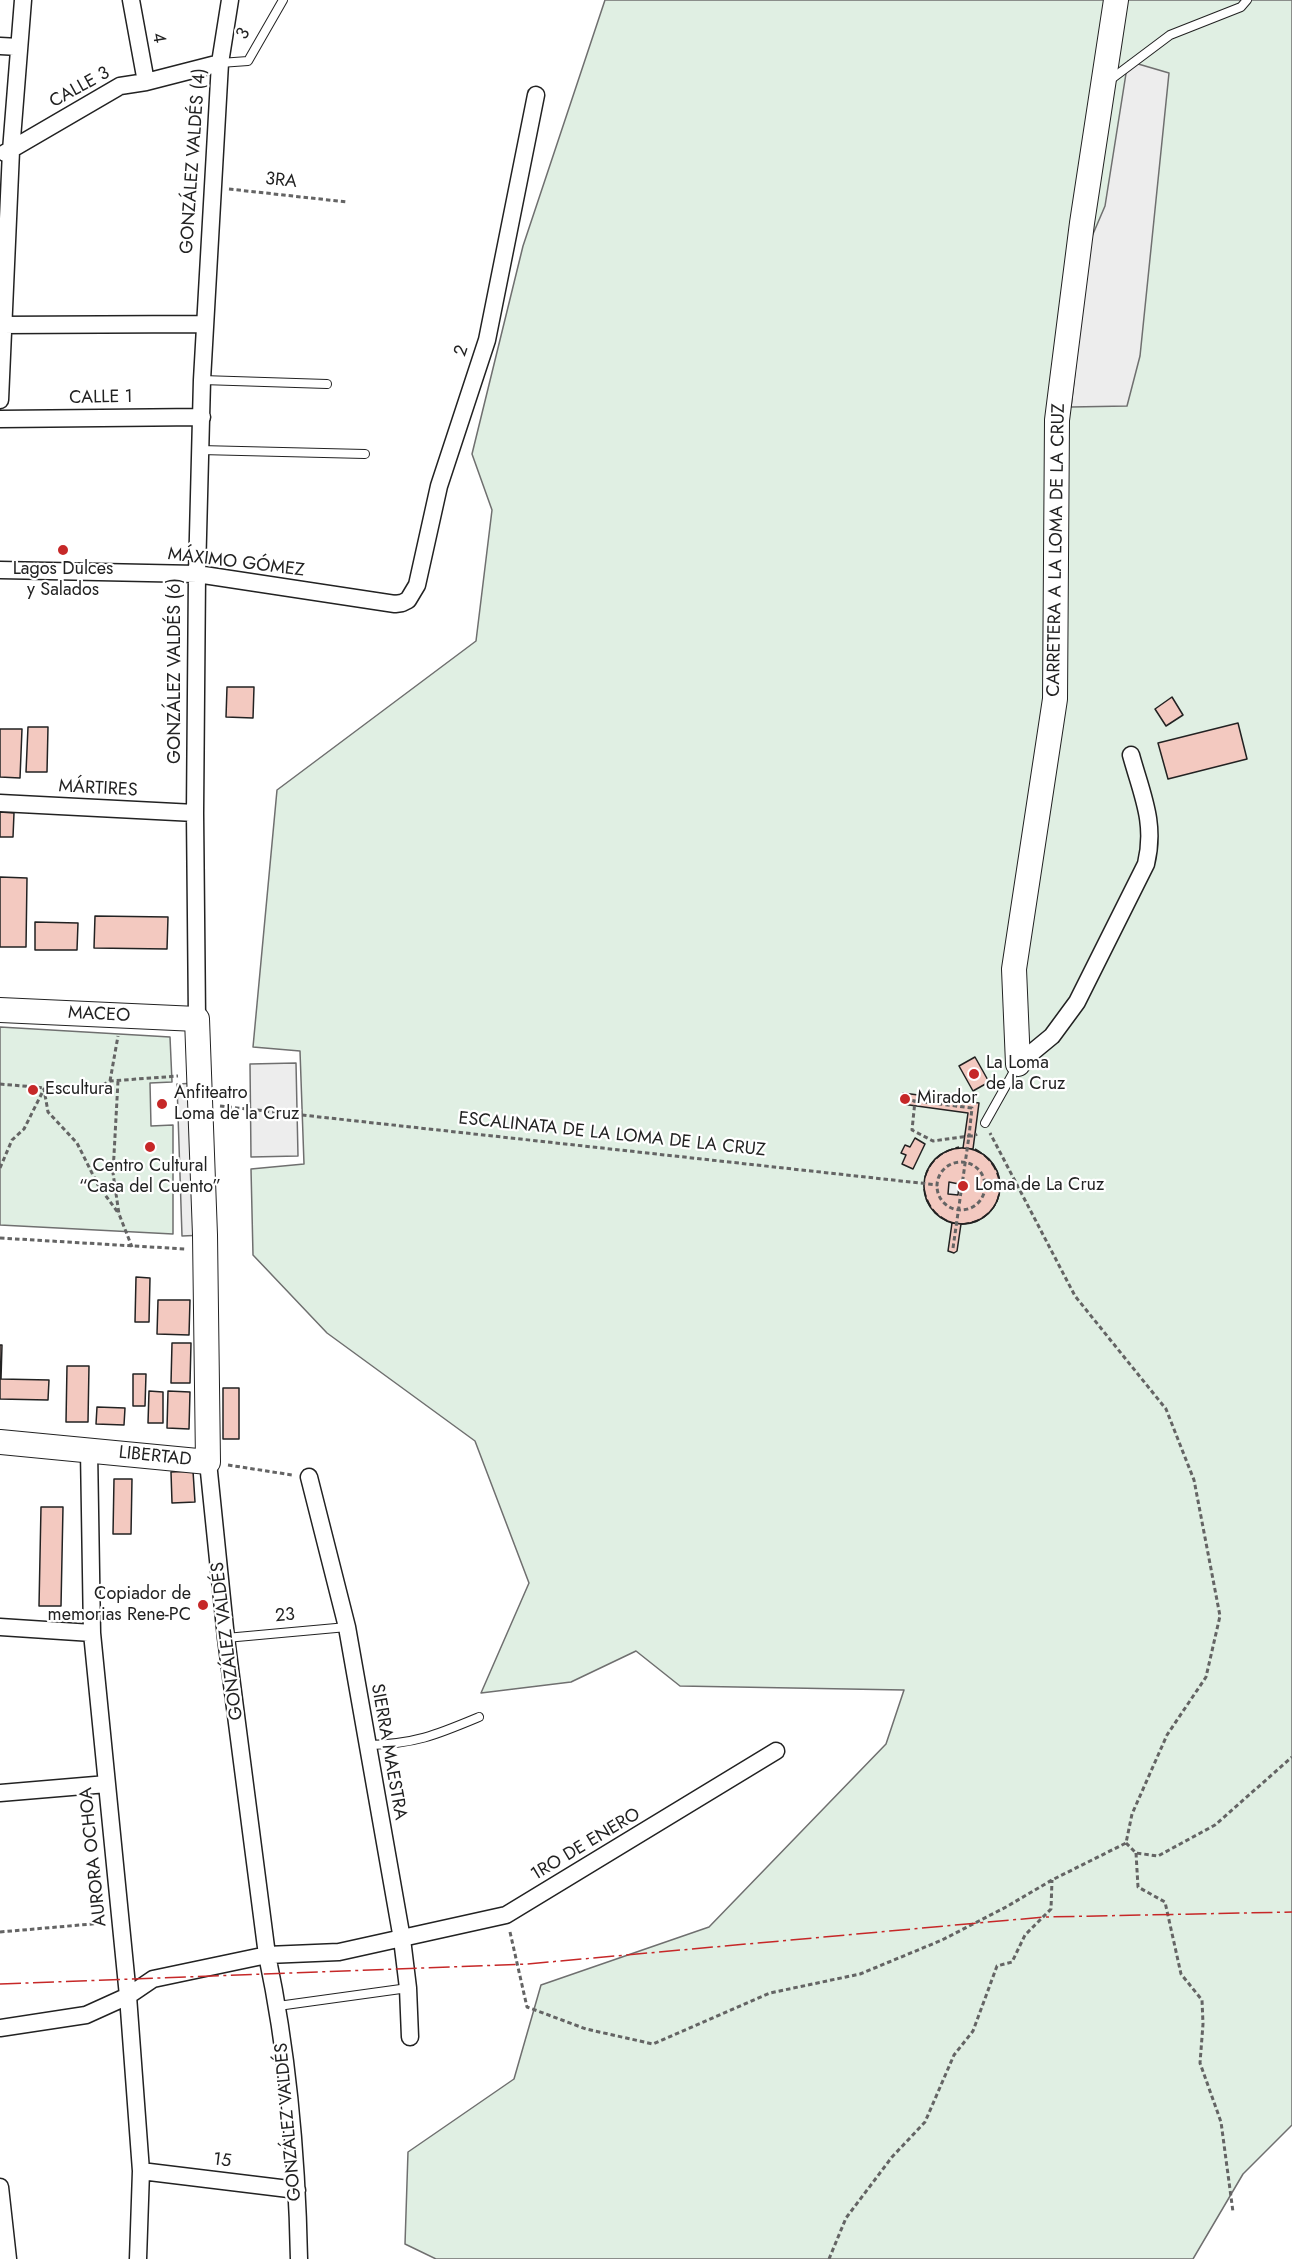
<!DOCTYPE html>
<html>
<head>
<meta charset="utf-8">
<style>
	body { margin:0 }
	canvas { display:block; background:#fff }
</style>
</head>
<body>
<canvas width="1292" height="2259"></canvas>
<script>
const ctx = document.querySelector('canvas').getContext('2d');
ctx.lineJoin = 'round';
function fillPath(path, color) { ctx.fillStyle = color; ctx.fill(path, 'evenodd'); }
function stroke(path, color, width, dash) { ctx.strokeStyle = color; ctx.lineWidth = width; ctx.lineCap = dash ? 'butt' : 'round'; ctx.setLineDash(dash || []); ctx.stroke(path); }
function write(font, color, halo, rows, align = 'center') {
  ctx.font = font + ' Jost,sans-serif'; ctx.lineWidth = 4.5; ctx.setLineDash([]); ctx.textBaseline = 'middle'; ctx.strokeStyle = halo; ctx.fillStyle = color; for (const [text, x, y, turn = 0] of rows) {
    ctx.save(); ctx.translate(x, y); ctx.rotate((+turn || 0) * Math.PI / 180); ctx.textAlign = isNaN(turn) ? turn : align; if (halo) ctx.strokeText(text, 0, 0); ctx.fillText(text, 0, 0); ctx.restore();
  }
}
const green = new Path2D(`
	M605 0H1292V2125L1243 2174 1193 2259H436L405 2244 408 2152 514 2079 541 1985 709 1927 886 1744 904 1690 680 1686 636 1651 571 1682 481 1693 529 1583 475 1441 327 1333 253 1255 251 1169 304 1164 300 1051 253 1047 277 790 476 641 492 510 472 454 523 246Z
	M0 1027 170 1037 172 1082 150 1083 151 1126 173 1125V1234L0 1225Z`);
const parking = new Path2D(`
	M1128 61 1169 73 1140 356 1127 406 1071 407 1090 241 1105 206Z
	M296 1063 298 1156 251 1157 250 1064Z
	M199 1083 205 1235 182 1236 177 1084Z
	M924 1186a38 38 0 1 1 76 0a38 38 0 1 1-76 0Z`);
const building = new Path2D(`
	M227 687H254L253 718 226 717Z
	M1172 697 1183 715 1166 726 1155 709Z
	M1238 723 1247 759 1168 779 1158 743Z
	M28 727H48L47 772H26Z
	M0 729H22L20 778 0 777Z
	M0 812 14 813 13 837H0Z
	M0 877 27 878 26 947H0Z
	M95 916 168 917 167 949 94 948Z
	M35 922 78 923 77 950H35Z
	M975 1057 989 1082 973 1091 959 1066Z
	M903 1093 979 1103 973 1149 963 1148 968 1113 902 1104 900 1101Z
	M915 1138 925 1144 913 1169 902 1164 906 1155 901 1153 905 1145 910 1147Z
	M924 1186a38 38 0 1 1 76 0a38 38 0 1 1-76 0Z
	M949 1182 959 1184 958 1195 948 1194Z
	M952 1223 961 1224 957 1251 954 1253 948 1251Z
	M136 1277 150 1278 149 1322H135Z
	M158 1300H190L189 1335 157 1334Z
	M172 1343H191L190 1383H171Z
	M0 1345H2L1 1379 49 1380 48 1400 0 1399Z
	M67 1366H89L88 1422H66Z
	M133 1374H146L145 1406H133Z
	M223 1388H239V1439H223Z
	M149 1391 163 1392V1423H148Z
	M168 1391 190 1392 189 1429 167 1428Z
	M97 1407 125 1408 124 1425 96 1424Z
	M193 1471 195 1502 172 1503 171 1472Z
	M114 1479H132L131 1534H113Z
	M41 1507H63L61 1606H39Z`);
const path = new Path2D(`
	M229 189 347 202
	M110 1081 118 1036
	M118 1081 113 1173 119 1214 132 1247
	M0 1084 91 1092 110 1081 178 1076
	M905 1099 915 1101 912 1130 933 1141 969 1136 972 1108 915 1101
	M220 1106 938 1185
	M937 1186a24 24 0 1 1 48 0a24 24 0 1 1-48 0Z
	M0 1168 12 1140 24 1129 44 1089 48 1112 77 1143 98 1185 119 1214
	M0 1238 185 1249
	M953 1248 969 1136H974L977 1134
	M228 1465 292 1475
	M1126 1843 1136 1853 1158 1856 1215 1825 1292 1757
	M1136 1853 1138 1887 1165 1902 1181 1974 1202 2000 1203 2024 1200 2063 1221 2122 1233 2212
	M0 1932 103 1923
	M510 1932 527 2007 586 2029 653 2044 770 1993 860 1974 942 1940 1006 1907 1052 1880 1126 1843 1132 1814 1167 1735 1206 1677 1220 1616 1194 1480 1166 1409 1075 1296 990 1133
	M829 2259 846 2218 892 2157 925 2122 954 2055 973 2031 997 1966 1012 1962 1025 1935 1051 1909 1052 1880`);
const lane = new Path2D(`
	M220 63 248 61 283 0
	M1110 80 1170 35 1241 7 1247 0
	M202 380 327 384
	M200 450 365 454
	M985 1123 1017 1066
	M226 1638 347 1627
	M367 1745C415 1744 436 1735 479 1717
	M278 2006 408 1988`);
const street = new Path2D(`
	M131 0 146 82
	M0 46 19 47
	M5 153 120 86 146 82 220 63
	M0 325 204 324
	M0 400 11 151 23 0
	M0 419 202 417
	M0 570 197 574 395 604 402 603 408 600 417 585 439 486 487 340 536 95
	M0 803 195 813
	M197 1019 195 813 197 574 202 380 220 63 230 0
	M1018 1064 1052 1036 1077 1002 1146 864C1156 823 1142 795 1131 755
	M89 1450 92 1633 128 1996 141 2171 138 2259
	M208 1462 226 1638 267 1955C288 2054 297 2158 299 2259
	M309 1477 347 1627 402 1939 408 1988 410 2037
	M0 1627 92 1633
	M0 1793 107 1784
	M0 2028 86 2015 128 1996 153 1979 267 1955 339 1952 506 1915 776 1751
	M141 2171 297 2190
	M0 2187 8 2259`);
const secondary = new Path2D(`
	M0 1010 197 1019 205 1235 208 1462 0 1442
	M1018 1064 1014 969 1055 699 1057 420 1082 223 1116 0`);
const fence = new Path2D(`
	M925 1177C931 1160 941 1152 959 1147
	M924 1189C928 1207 936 1216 952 1223
	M961 1224C1006 1221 1013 1170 975 1149`);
const power = new Path2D(`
	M0 1984 527 1964 1044 1917 1292 1912`);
const markers = [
	[63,550,6,"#c62828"],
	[974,1074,6,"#c62828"],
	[33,1090,6,"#c62828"],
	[905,1099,6,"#c62828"],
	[162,1104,6,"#c62828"],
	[150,1147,6,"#c62828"],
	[963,1186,6,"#c62828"],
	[203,1605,6,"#c62828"]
];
const streetNames = [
	["3",244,34,-60],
	["4",158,38,80],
	["CALLE 3",80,88,-29],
	["GONZÁLEZ VALDÉS (4)",194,161,-86],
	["3RA",281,181,6],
	["2",462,351,-71],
	["CALLE 1",101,398,-1],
	["CARRETERA A LA LOMA DE LA CRUZ",1057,550,-89],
	["MÁXIMO GÓMEZ",236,563,7],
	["GONZÁLEZ VALDÉS (6)",176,671,-90],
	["MÁRTIRES",98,789,3],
	["MACEO",99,1015,3],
	["ESCALINATA DE LA LOMA DE LA CRUZ",612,1135,6],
	["LIBERTAD",155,1457,6],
	["23",285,1616,-5],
	["GONZÁLEZ VALDÉS",228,1641,-97],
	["SIERRA MAESTRA",388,1752,80],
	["1RO DE ENERO",586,1845,-31],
	["AURORA OCHOA",94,1857,-96],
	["GONZÁLEZ VALDÉS",289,2122,-95],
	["15",222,2161,7]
];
const poiNames = [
	["Lagos Dulces",63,570,"center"],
	["y Salados",63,591,"center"],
	["La Loma",986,1064],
	["de la Cruz",986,1085],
	["Escultura",45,1090],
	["Anfiteatro",174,1094],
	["Loma de la Cruz",174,1115],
	["Mirador",917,1099],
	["Centro Cultural",150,1167,"center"],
	["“Casa del Cuento”",150,1188,"center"],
	["Loma de La Cruz",975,1186],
	["Copiador de",191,1595,"right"],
	["memorias Rene-PC",191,1616,"right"]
];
fillPath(green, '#e0efe3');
stroke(green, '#6f6f6f', 1.5);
fillPath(parking, '#ededed');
stroke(parking, '#6f6f6f', 1.5);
fillPath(building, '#f3c9c0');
stroke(building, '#222', 1.5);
stroke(lane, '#222', 10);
stroke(street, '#222', 19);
stroke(secondary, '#222', 26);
stroke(path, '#646464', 3, [4.5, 3]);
stroke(lane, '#fff', 8);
stroke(street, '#fff', 16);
stroke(secondary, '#fff', 24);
stroke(fence, '#222', 1.5, [8, 3]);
stroke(power, '#c62828', 1.5, [21, 4.5, 3, 4.5]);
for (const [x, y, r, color] of markers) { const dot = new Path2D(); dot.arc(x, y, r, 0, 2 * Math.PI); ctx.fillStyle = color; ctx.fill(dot); stroke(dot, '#fff', 2); }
write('18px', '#222', '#fff', streetNames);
write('18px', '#222', '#fff', poiNames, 'left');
</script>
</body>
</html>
